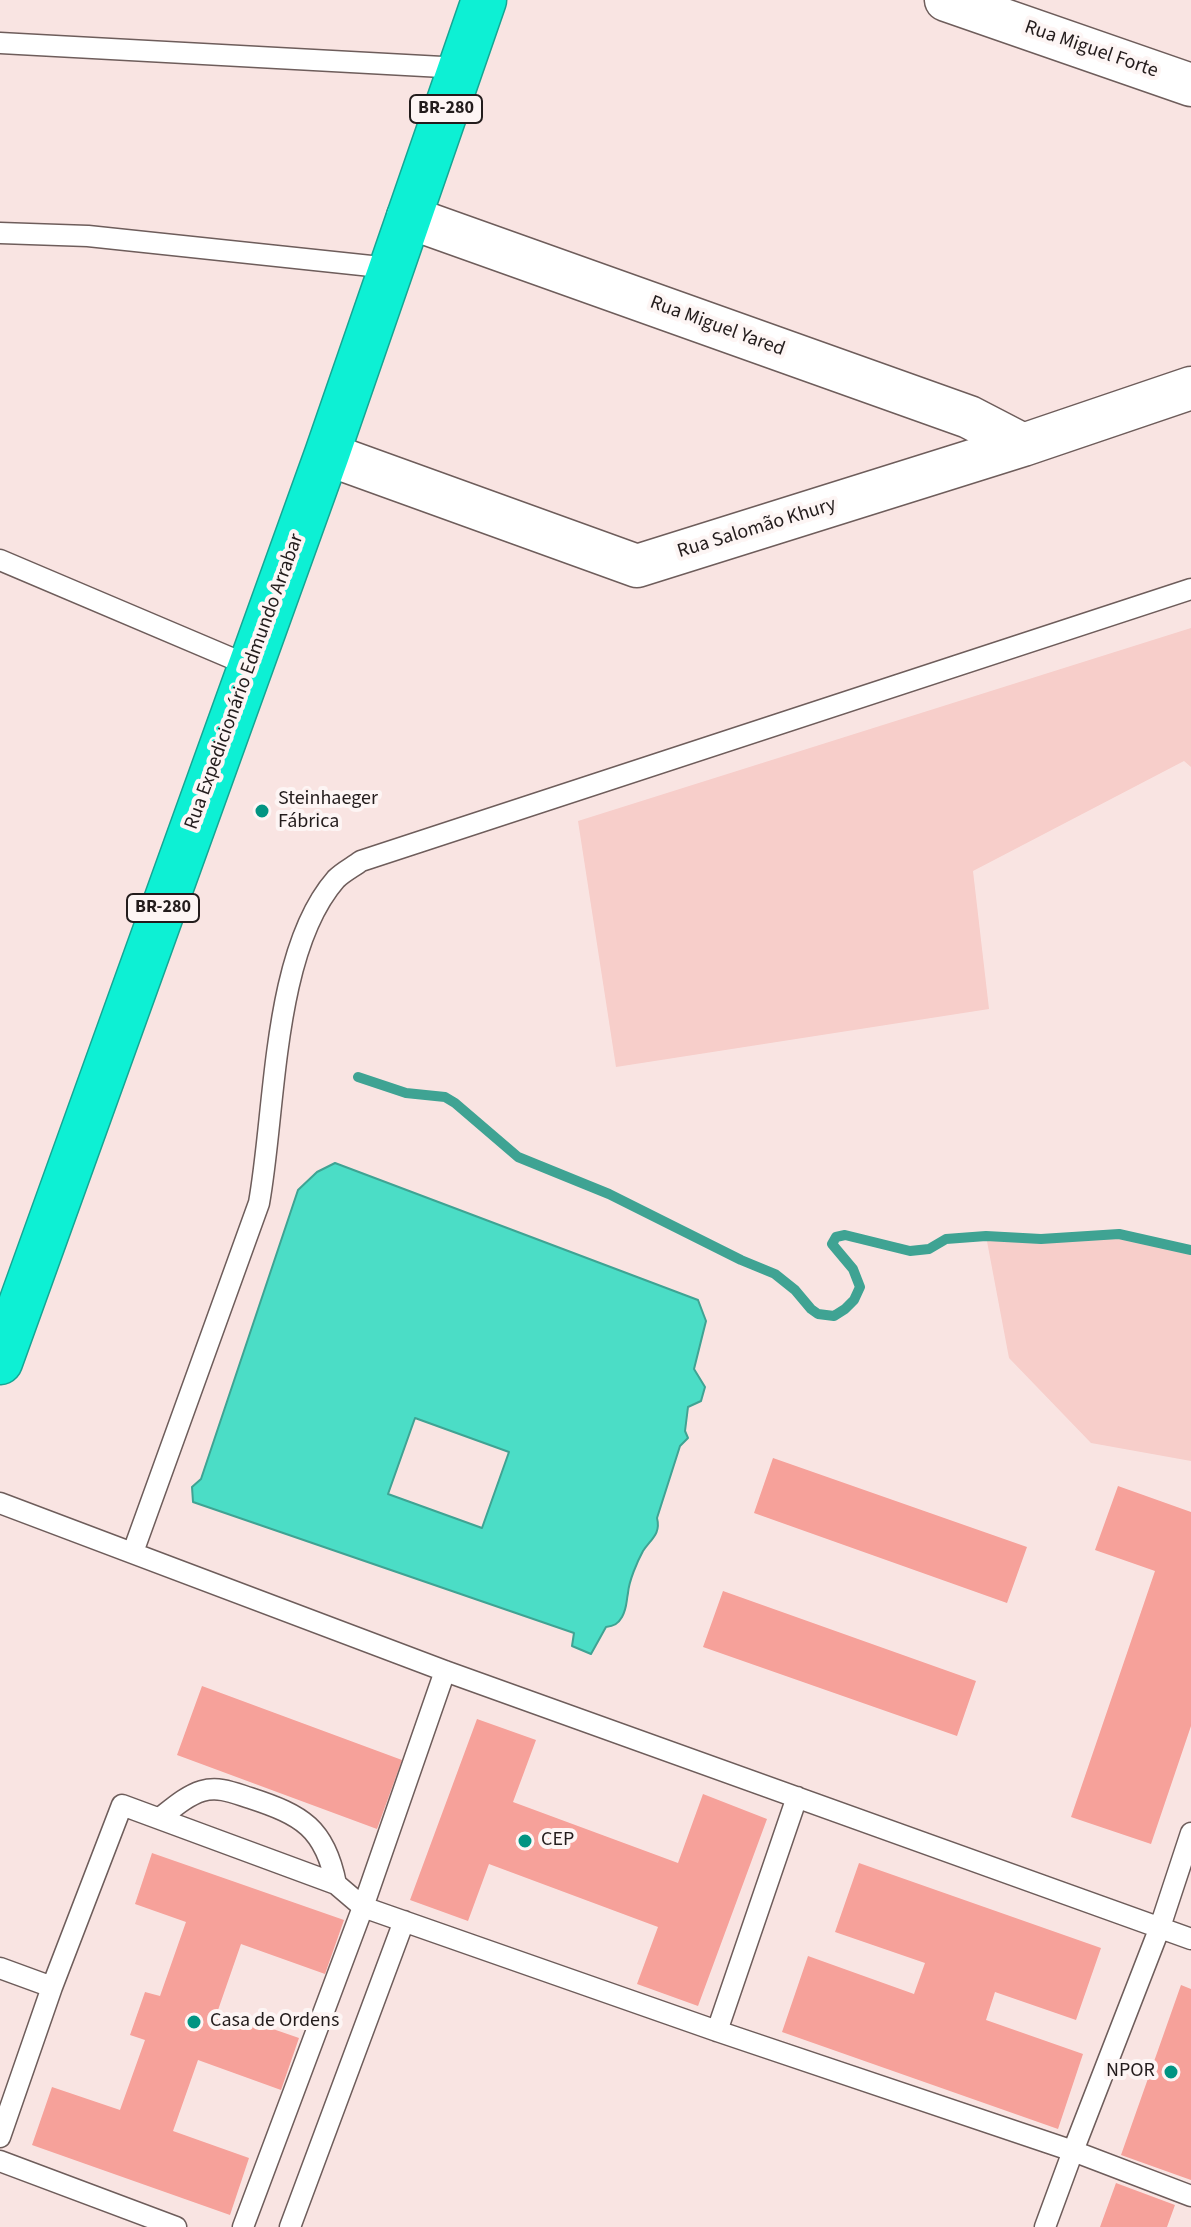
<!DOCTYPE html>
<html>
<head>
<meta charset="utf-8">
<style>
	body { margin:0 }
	canvas { display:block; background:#f9e4e2 }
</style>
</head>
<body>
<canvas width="1191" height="2227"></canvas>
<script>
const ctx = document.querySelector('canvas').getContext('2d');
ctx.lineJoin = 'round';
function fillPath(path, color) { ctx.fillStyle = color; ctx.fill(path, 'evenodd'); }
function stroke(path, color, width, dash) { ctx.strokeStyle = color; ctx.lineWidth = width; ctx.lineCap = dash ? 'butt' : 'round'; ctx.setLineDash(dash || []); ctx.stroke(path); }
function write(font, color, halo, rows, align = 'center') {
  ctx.font = font + ' "Source Sans 3",sans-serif'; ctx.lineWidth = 8; ctx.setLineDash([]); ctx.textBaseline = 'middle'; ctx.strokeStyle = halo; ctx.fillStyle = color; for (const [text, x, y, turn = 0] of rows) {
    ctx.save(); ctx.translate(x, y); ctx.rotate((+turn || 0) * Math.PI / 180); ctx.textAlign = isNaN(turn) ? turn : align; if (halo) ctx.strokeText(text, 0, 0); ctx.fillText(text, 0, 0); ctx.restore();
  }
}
const green = new Path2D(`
	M1191 628V767L1184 761 973 871 989 1009 616 1067 578 821Z
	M1119 1234 1191 1250V1461L1091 1443 1009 1358 986 1236 1041 1239Z`);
const water = new Path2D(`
	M335 1163 698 1300 706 1321 694 1369 705 1387 701 1401 688 1407 685 1431 688 1438 680 1446 657 1518C661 1534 651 1539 643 1551 637 1562 629 1581 628 1593 626 1603 627 1608 622 1617 618 1624 614 1626 606 1627L591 1654 572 1646 574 1633 193 1502 192 1487 201 1479 298 1190 317 1172ZM415 1418 509 1452 482 1528 388 1494Z`);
const stream = new Path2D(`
	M358 1077 406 1093 445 1097 455 1103 518 1157 609 1194 741 1260 775 1274 795 1290 811 1309 818 1314 834 1316 845 1309 854 1300 860 1287 853 1269 832 1244 836 1237 845 1235 910 1251 929 1249 946 1239 986 1236 1041 1239 1119 1234 1191 1250`);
const building = new Path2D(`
	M773 1458 1027 1547 1007 1603 754 1513Z
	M1118 1486 1191 1512V1726L1151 1844 1071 1817 1155 1571 1095 1550Z
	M723 1591 976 1681 957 1736 703 1647Z
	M202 1686 402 1760 377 1829 177 1755Z
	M477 1719 536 1740 513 1802 678 1863 703 1794 767 1819 698 2006 637 1984 658 1927 489 1864 468 1921 410 1900Z
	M152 1853 344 1920 325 1974 241 1944 218 2010 299 2038 281 2090 198 2060 173 2131 249 2158 230 2215 32 2145 52 2087 120 2110 145 2040 130 2035 145 1992 160 1996 186 1922 135 1904Z
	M859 1863 1101 1948 1076 2020 995 1992 986 2020 1083 2054 1058 2129 782 2032 808 1956 914 1994 925 1963 835 1932Z
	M1181 1985 1191 1989V2180L1121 2155Z
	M1116 2183 1175 2205 1167 2227H1100Z`);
const lane = new Path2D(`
	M0 43 461 68
	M0 233 88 236 390 268
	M0 560 250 666
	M0 1503 445 1671 1191 1939
	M133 1552 259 1203C276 1109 272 952 336 879 343 872 353 867 361 861L1191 589
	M160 1818C173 1808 186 1796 202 1791 219 1786 234 1793 250 1798 302 1815 325 1828 336 1884
	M1191 1833 1160 1927 1073 2151 1191 2196
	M0 1968 52 1987
	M717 2031 797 1797
	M0 2137 52 1987 122 1805 336 1884 363 1907 717 2031 1073 2151 1045 2227
	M0 2161 176 2227
	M243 2227 363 1907 445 1671
	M290 2227 404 1921`);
const street = new Path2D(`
	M946 0 1191 85
	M408 217 969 417 1023 445
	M327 454 637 566 1023 445 1191 388`);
const highway = new Path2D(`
	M0 1362 327 454 484 0`);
const markers = [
	[262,811,8,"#019482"],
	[525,1841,8,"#019482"],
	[194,2022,8,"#019482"],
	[1171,2072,8,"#019482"]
];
const shields = [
	[446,109,72],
	[163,908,72]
];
const shieldNames = [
	["BR-280",446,109],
	["BR-280",163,908]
];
const streetNames = [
	["Rua Miguel Forte",1091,50,19],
	["Rua Miguel Yared",717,327,20],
	["Rua Salomão Khury",757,529,-17],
	["Rua Expedicionário Edmundo Arrabar",245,682,-70]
];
const poiNames = [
	["Steinhaeger",278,800],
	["Fábrica",278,823],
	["CEP",541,1841],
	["Casa de Ordens",210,2022],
	["NPOR",1155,2072,"right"]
];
fillPath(green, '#f7ceca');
fillPath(water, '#4bddc6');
stroke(water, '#3fa393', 2);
stroke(stream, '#3fa393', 10);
fillPath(building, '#f6a19a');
stroke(lane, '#6e5d5b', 23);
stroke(street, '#6e5d5b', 45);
stroke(highway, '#15a694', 47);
stroke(lane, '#fff', 20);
stroke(street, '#fff', 42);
stroke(highway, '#0df0d4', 44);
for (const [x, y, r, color] of markers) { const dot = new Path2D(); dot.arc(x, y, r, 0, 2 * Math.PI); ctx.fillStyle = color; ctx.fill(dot); stroke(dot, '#fdf5f4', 3); }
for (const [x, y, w] of shields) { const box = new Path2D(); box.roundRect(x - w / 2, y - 14, w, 28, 6); ctx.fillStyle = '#fdf5f4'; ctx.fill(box); stroke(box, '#231c1c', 2); }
write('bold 18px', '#231c1c', null, shieldNames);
write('20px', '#231c1c', '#fdf5f4', streetNames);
write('20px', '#231c1c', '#fdf5f4', poiNames, 'left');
</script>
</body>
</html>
